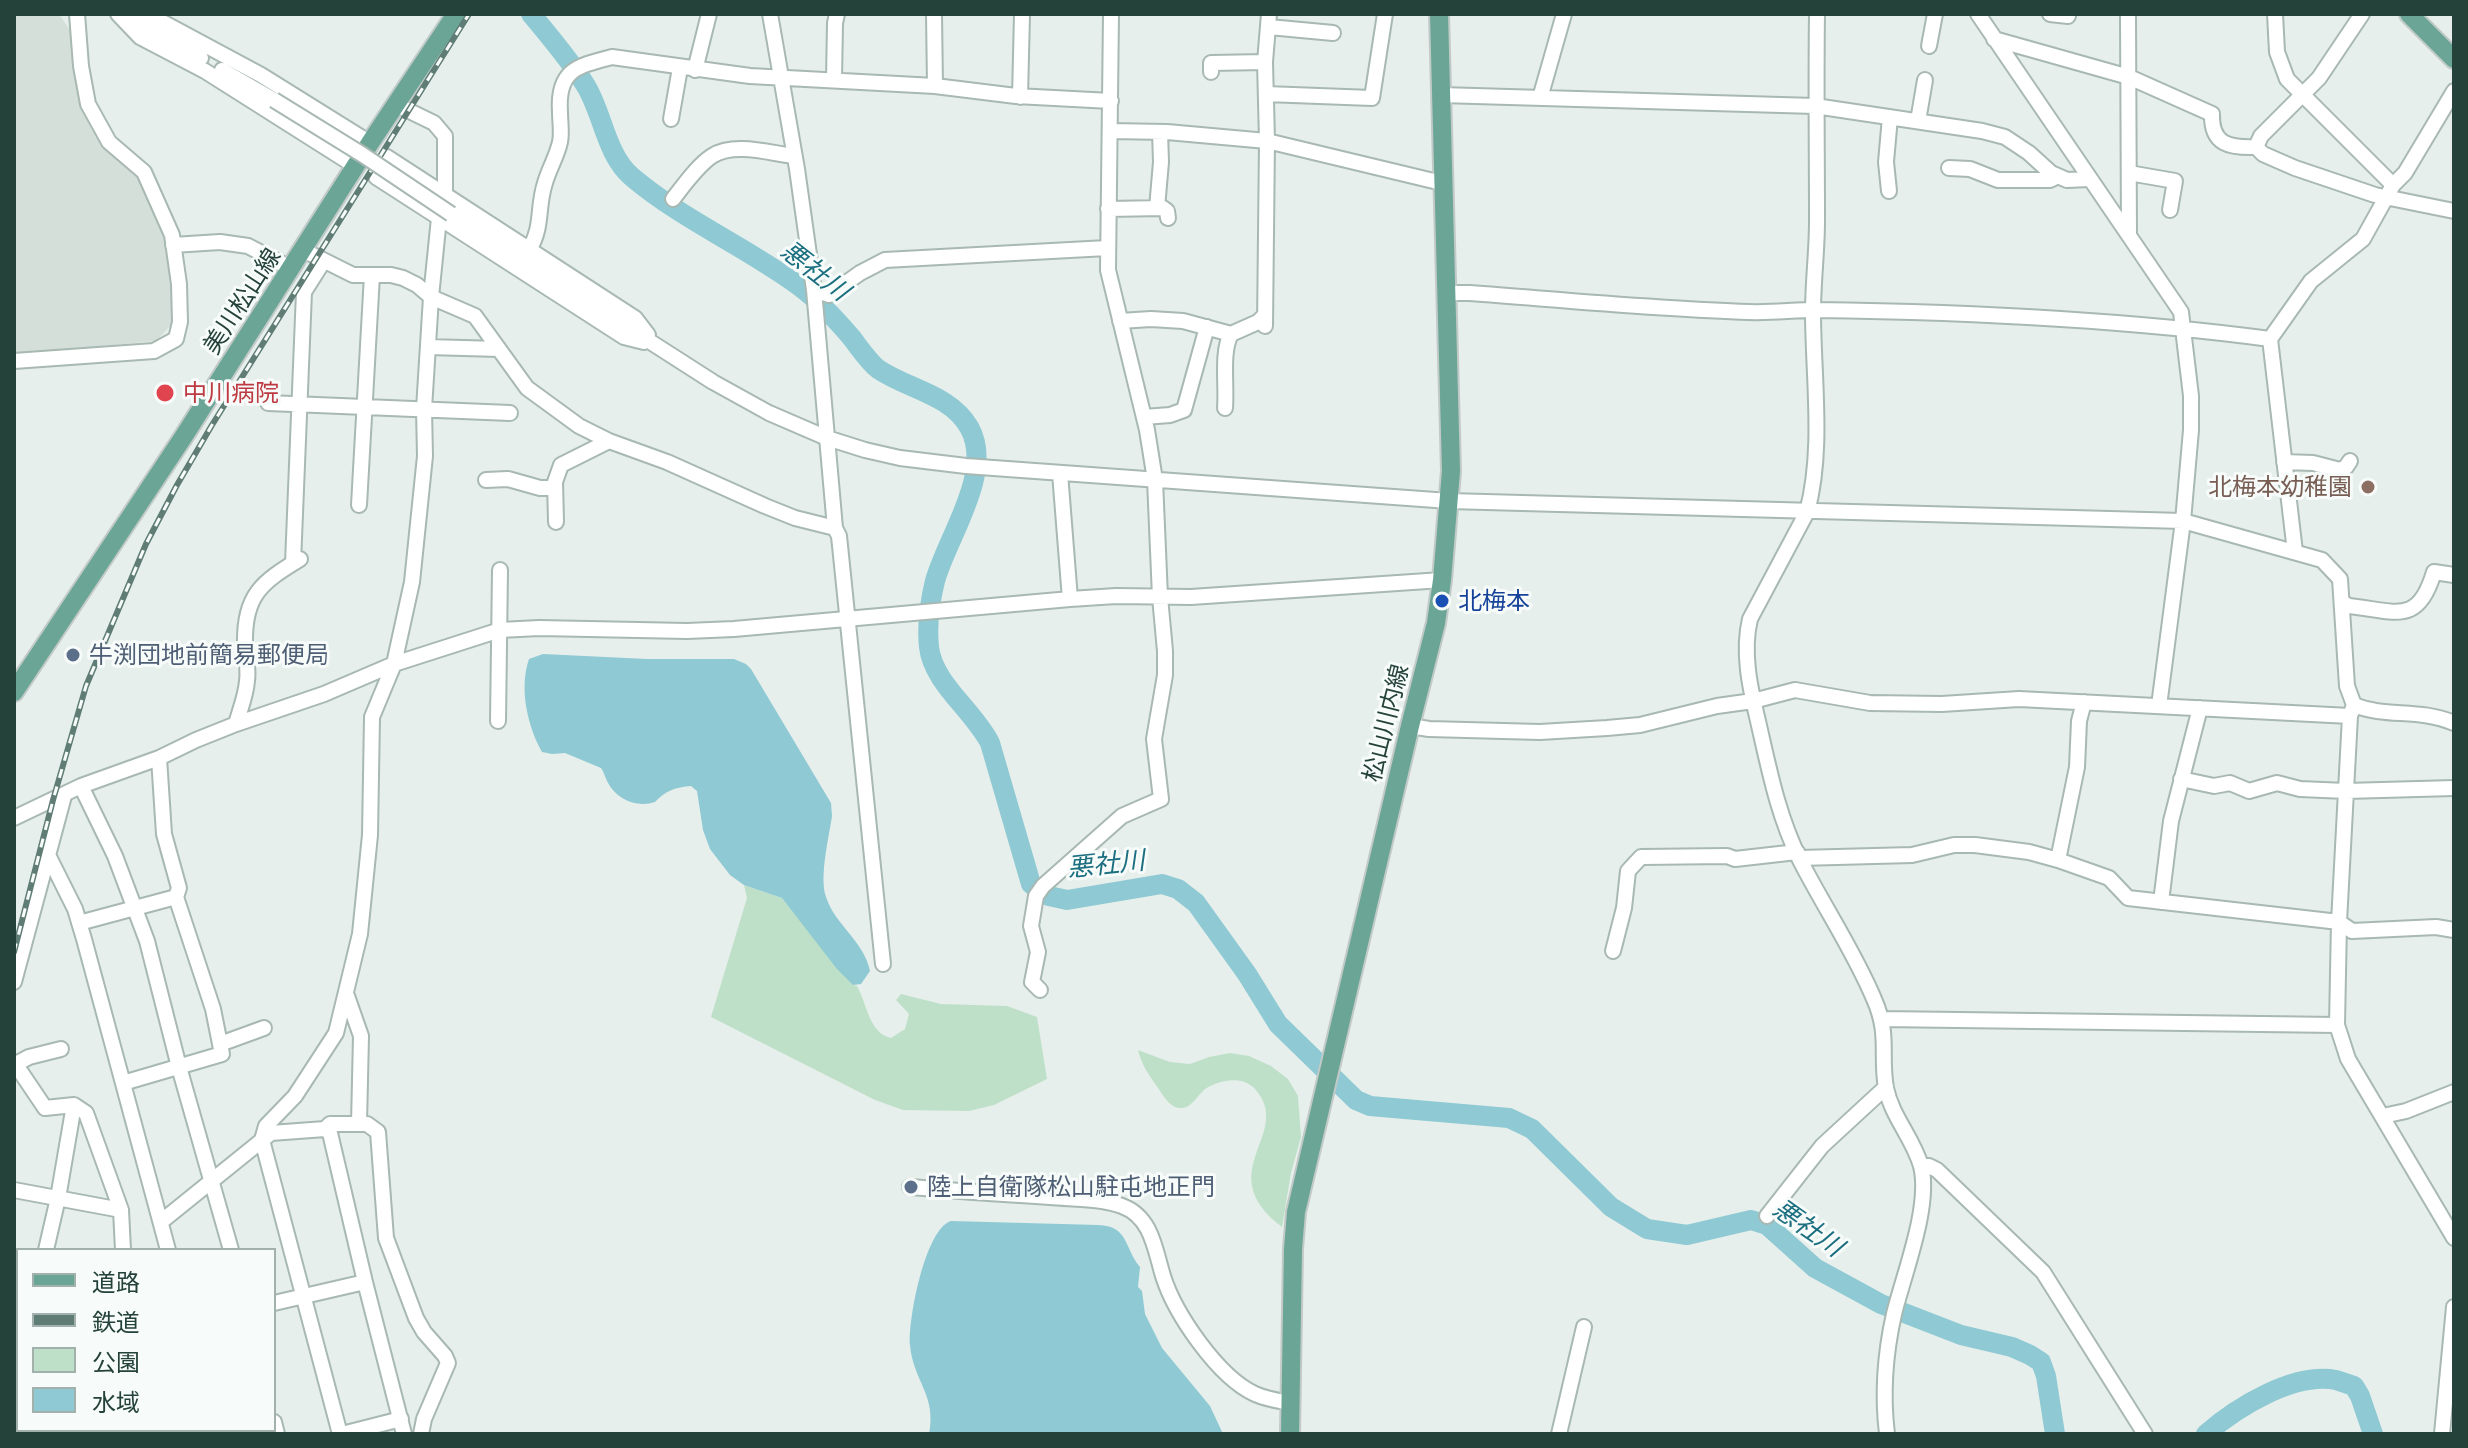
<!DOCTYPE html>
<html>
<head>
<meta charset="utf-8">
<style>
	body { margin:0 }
	#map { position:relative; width:2468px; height:1448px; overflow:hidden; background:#e6efeb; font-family:Ubuntu,"Noto Sans JP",sans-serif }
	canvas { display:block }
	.frame { position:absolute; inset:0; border:16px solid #24423a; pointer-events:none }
	.legend { position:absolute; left:16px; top:1248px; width:260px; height:184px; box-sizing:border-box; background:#f7fbf9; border:2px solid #a3b1ad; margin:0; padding:10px 14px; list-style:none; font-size:24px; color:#24423a }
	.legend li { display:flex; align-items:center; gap:16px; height:40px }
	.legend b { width:40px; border:2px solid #a3b1ad }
</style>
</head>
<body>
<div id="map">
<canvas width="2468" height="1448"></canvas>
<div class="frame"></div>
<ul class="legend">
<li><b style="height:10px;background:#6aa596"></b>道路</li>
<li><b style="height:10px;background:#5f7d75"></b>鉄道</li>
<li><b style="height:22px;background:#bfe0c8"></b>公園</li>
<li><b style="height:22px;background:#8ec9d4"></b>水域</li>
</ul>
</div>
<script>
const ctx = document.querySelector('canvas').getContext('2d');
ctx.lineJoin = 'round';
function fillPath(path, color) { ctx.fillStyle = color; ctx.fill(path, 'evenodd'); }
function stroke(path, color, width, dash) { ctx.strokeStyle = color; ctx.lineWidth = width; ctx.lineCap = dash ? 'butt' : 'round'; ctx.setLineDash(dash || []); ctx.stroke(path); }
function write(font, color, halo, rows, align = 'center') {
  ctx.font = font + ' Ubuntu,"Noto Sans JP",sans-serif'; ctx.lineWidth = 6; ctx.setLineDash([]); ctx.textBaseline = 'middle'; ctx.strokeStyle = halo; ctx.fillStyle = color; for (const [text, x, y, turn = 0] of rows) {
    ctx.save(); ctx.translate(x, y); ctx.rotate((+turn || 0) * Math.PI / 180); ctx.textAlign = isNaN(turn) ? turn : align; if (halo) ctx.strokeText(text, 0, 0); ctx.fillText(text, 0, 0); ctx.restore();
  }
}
const built = new Path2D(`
	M14 14H59L72 33 78 89 83 111 92 130 135 175 148 195 158 219 168 248 173 283 175 321 156 341 14 354Z`);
const green = new Path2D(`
	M744 885 782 898 853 985 857 986C867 1004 869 1033 891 1038L905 1029 909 1014 896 1000 901 994 941 1004 1007 1006 1037 1017 1047 1079 994 1105 969 1111 903 1110 875 1100 711 1017 747 898Z
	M1138 1050 1170 1062 1190 1064 1209 1057 1230 1053 1249 1056 1271 1066 1288 1079 1298 1096 1301 1137 1291 1173 1282 1227C1209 1171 1295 1134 1255 1089 1242 1075 1218 1080 1204 1090 1197 1096 1191 1109 1180 1108 1170 1108 1163 1095 1158 1088 1149 1075 1142 1066 1138 1050Z`);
const water = new Path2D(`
	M543 654 647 659H734L746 664 751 669 831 803 832 816C829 837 819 877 826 897 835 925 864 941 870 971L861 984 853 985 837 969 782 898 744 885 730 875 710 849 703 830 697 791 691 786C676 787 665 791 655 802 637 808 616 800 607 781 605 777 604 772 601 768L565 753 552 754 542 752C527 725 519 688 529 659Z
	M951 1221 1098 1225C1129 1226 1124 1248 1140 1267L1138 1287 1142 1291 1145 1314 1162 1348 1210 1406 1223 1434H929C937 1395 913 1381 910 1345 908 1320 925 1229 951 1221Z`);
const river = new Path2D(`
	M531 14C550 37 570 60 586 86 603 114 606 155 632 177 683 220 746 247 799 286 819 301 834 317 851 337 859 347 868 361 878 369 907 389 950 394 969 427 995 472 947 537 935 581 930 601 927 627 929 647 933 683 973 710 990 743L1031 884 1049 896 1067 900 1162 884 1178 889 1196 903 1247 974 1278 1024 1356 1100 1370 1106 1509 1118 1532 1129 1611 1207 1647 1229 1687 1235 1751 1220 1767 1225 1815 1268 1881 1304 1961 1335 2012 1347 2030 1355 2041 1362 2046 1376 2055 1434
	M2206 1434C2236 1408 2293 1372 2336 1380 2342 1382 2348 1384 2354 1386L2360 1396 2373 1434`);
const minor = new Path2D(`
	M118 14 140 37 205 71 355 166
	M143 14 151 16 261 75 370 143
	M770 14 797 169 814 290 835 528 839 536 883 964
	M934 14 935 86
	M1817 14C1816 83 1817 152 1817 221 1817 251 1813 282 1813 312 1813 376 1824 450 1807 512L1750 619C1742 652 1750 688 1758 721 1769 769 1778 816 1800 860 1824 907 1854 951 1874 999 1890 1035 1880 1055 1886 1088 1892 1117 1913 1138 1921 1166 1931 1206 1904 1273 1894 1314 1885 1354 1882 1393 1887 1434
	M1978 14 2181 312 2191 396V430L2183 521 2159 706
	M2050 14 2068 16
	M2128 14 2129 235
	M2275 14 2277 52 2287 79 2393 185
	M125 15 201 58
	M1269 27 1333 33
	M1994 39 2129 77 2212 114C2211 145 2230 148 2256 147L2263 154 2295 168 2375 195 2454 211
	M1929 46 1935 14
	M222 70 274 100
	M695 70 709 14
	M1211 72V63L1265 62
	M834 80 835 23 837 14
	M1266 94 1372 98 1385 14
	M1441 95 1815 106 1982 131 2005 137 2029 153 2051 173 2067 180 2089 179
	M1020 97 1022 14
	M1540 98 1564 14
	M671 119 680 68
	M1918 121 1925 80
	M1110 131 1167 132 1267 141 1442 183
	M2256 147 2261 136 2319 78 2362 14
	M387 157 635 318 648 335
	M1949 168 1970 169 1998 180H2050L2058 176
	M2129 173 2175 181 2170 210
	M376 177 624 337 644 342
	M1889 191 1886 162 1890 117
	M673 199C684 185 697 166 712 156 734 142 769 153 794 156
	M1157 208 1161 162 1160 132
	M1108 209 1163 208 1167 211 1168 218
	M451 214 713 382 769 413 827 438 865 450 900 458 966 466 1449 501 2183 521 2322 560 2340 579 2347 686 2354 705 2350 716 2339 922 2337 1025 2348 1059 2454 1238
	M173 245 220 242 248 246 290 268
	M530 248C543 226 537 207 545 183 549 169 557 156 560 142 562 133 560 122 560 112 557 70 577 66 612 57L750 76 935 86 1016 96 1111 101
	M303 250 353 275H391L403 278 417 285 431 297 475 316 527 388 579 426 609 441 667 462 765 506 795 518 835 528
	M814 290 829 295 860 273 885 260 1107 248
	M1447 293H1470C1563 300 1656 309 1749 312 1771 313 1794 310 1816 310 1967 312 2120 319 2270 339
	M1120 321 1151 319 1183 321 1231 334 1258 322 1265 315
	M1265 326 1267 141 1265 62 1269 14
	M428 347 499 349
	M14 361 154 351 176 339 180 322 179 284 172 235 144 172 109 142 88 104 81 66 77 14
	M268 403 510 413
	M1225 408C1227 386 1221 352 1231 334
	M1144 417 1170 415 1184 410 1207 327
	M2284 462 2313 463 2340 470 2346 467 2350 461
	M1060 473 1070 599
	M486 480 508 479 540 488H555
	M359 505 372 275
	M556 522 555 482 561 465 609 441
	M2295 552 2270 339 2311 281 2363 239 2393 185 2405 173 2454 91
	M293 563 304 292 323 262
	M2342 602 2349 606C2396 611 2418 626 2434 572L2454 575
	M2354 705C2386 718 2419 708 2454 723
	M498 721 500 570
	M236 724C240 710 246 695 247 681 249 669 245 655 245 643 244 595 262 582 300 559
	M1410 726 1429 729 1540 732 1607 728 1640 725 1717 706 1753 701 1795 690 1870 703 1942 704 2019 699 2350 716
	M159 758 164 834 179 888 176 897
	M2181 779 2214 786 2230 783 2249 791 2277 783 2300 789 2346 791 2454 788
	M81 786 115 856 147 941 179 1067 231 1250
	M14 818 81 786 159 758 196 740 236 724 324 694 394 664 500 630 539 628 687 631 734 629 1070 599 1116 596 1191 597 1442 580
	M48 855 75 909 84 939 168 1250
	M1799 858 1912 855 1954 845H1975L2029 852 2058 860 2109 878 2128 898 2339 922 2352 931 2436 927 2454 930
	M2058 860 2077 767 2079 721 2084 702
	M2161 902 2171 821 2200 708
	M79 923 176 897 213 1009 222 1054 123 1083
	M1613 951 1624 908 1628 871 1641 857 1727 856 1735 859 1797 852
	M14 982 64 796
	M1040 990 1032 982 1038 952 1031 926 1036 896 1043 886 1122 816 1161 799 1154 739 1165 675V651L1160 597 1155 480 1147 430 1108 270 1111 14
	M347 996 361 1036 359 1124
	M1882 1019 2337 1025
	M220 1044 264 1028
	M14 1062 45 1108 74 1105 86 1113 121 1210 123 1250
	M14 1071 16 1064 29 1057 61 1049
	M2383 1116 2406 1111 2454 1092
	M325 1129 330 1133 365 1282 404 1434
	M1921 1166H1929L1937 1170 2043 1272 2145 1434
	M910 1187C957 1191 1003 1194 1050 1197 1072 1199 1101 1198 1122 1206 1152 1217 1155 1250 1163 1276 1175 1314 1218 1377 1255 1394 1266 1399 1279 1401 1290 1403
	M14 1190 121 1210
	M1767 1216 1822 1146 1886 1087
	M162 1221 271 1133 325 1129 330 1124H367L378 1132 386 1238 416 1318 424 1332 445 1356 448 1363 424 1419 421 1434
	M46 1250 58 1198 74 1105
	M274 1303 365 1282
	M14 1387 18 1370
	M14 1410H18
	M274 1422 277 1434
	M75 1430 77 1434
	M212 1430 213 1434
	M61 1434 63 1430
	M340 1434 262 1140 266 1126 295 1096 336 1033 360 934 370 835 372 717 394 664 412 582 425 456 424 409 431 297 439 218 445 194V136L434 123 395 104
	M342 1434 401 1419
	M1559 1434 1584 1327
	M2442 1434 2454 1307`);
const major = new Path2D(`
	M2409 14 2454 59
	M14 692 184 436 370 143 456 14
	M1290 1434 1293 1249 1296 1212 1410 726 1436 623 1442 580 1451 471 1439 14`);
const rail = new Path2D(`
	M14 952 53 800 86 686 146 544 177 485 212 425 469 14`);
const minorBridge = new Path2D(`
	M274 100 363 155 451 214`);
const markers = [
	[165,393,10,"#e0444e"],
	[2368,487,8,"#8d6e63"],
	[1442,601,8,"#1a4fb4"],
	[73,655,8,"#5c6f8a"],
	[911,1187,8,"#5c6f8a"]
];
const streetNames = [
	["美川松山線",242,301,-57],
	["松山川内線",1386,723,-76]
];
const healthNames = [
	["中川病院",183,393]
];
const educationNames = [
	["北梅本幼稚園",2352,487]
];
const transitNames = [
	["北梅本",1458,601]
];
const serviceNames = [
	["牛渕団地前簡易郵便局",89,655],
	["陸上自衛隊松山駐屯地正門",927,1187]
];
const waterNames = [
	["悪社川",815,271,38],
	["悪社川",1106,864,-6],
	["悪社川",1808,1228,35]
];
fillPath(built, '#d4dfda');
fillPath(green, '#bfe0c8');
fillPath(water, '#8ec9d4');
stroke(river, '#8ec9d4', 20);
stroke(minor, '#a8b8b2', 18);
stroke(major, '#c2cac8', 22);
stroke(minor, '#fff', 14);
stroke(major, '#6aa596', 18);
stroke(rail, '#5f7d75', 6);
stroke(rail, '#f7fbf9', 3, [9]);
stroke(minorBridge, '#a8b8b2', 18, []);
stroke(minorBridge, '#fff', 14);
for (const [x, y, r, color] of markers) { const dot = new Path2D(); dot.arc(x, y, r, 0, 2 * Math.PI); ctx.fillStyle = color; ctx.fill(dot); stroke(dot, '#f7fbf9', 3); }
write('24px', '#24423a', '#f7fbf9', streetNames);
write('24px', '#be3a42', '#f7fbf9', healthNames, 'left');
write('24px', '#785e54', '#f7fbf9', educationNames, 'right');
write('24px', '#164399', '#f7fbf9', transitNames, 'left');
write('24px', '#4e5e75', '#f7fbf9', serviceNames, 'left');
write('italic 26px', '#1c6f80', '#f7fbf9', waterNames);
</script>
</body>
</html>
